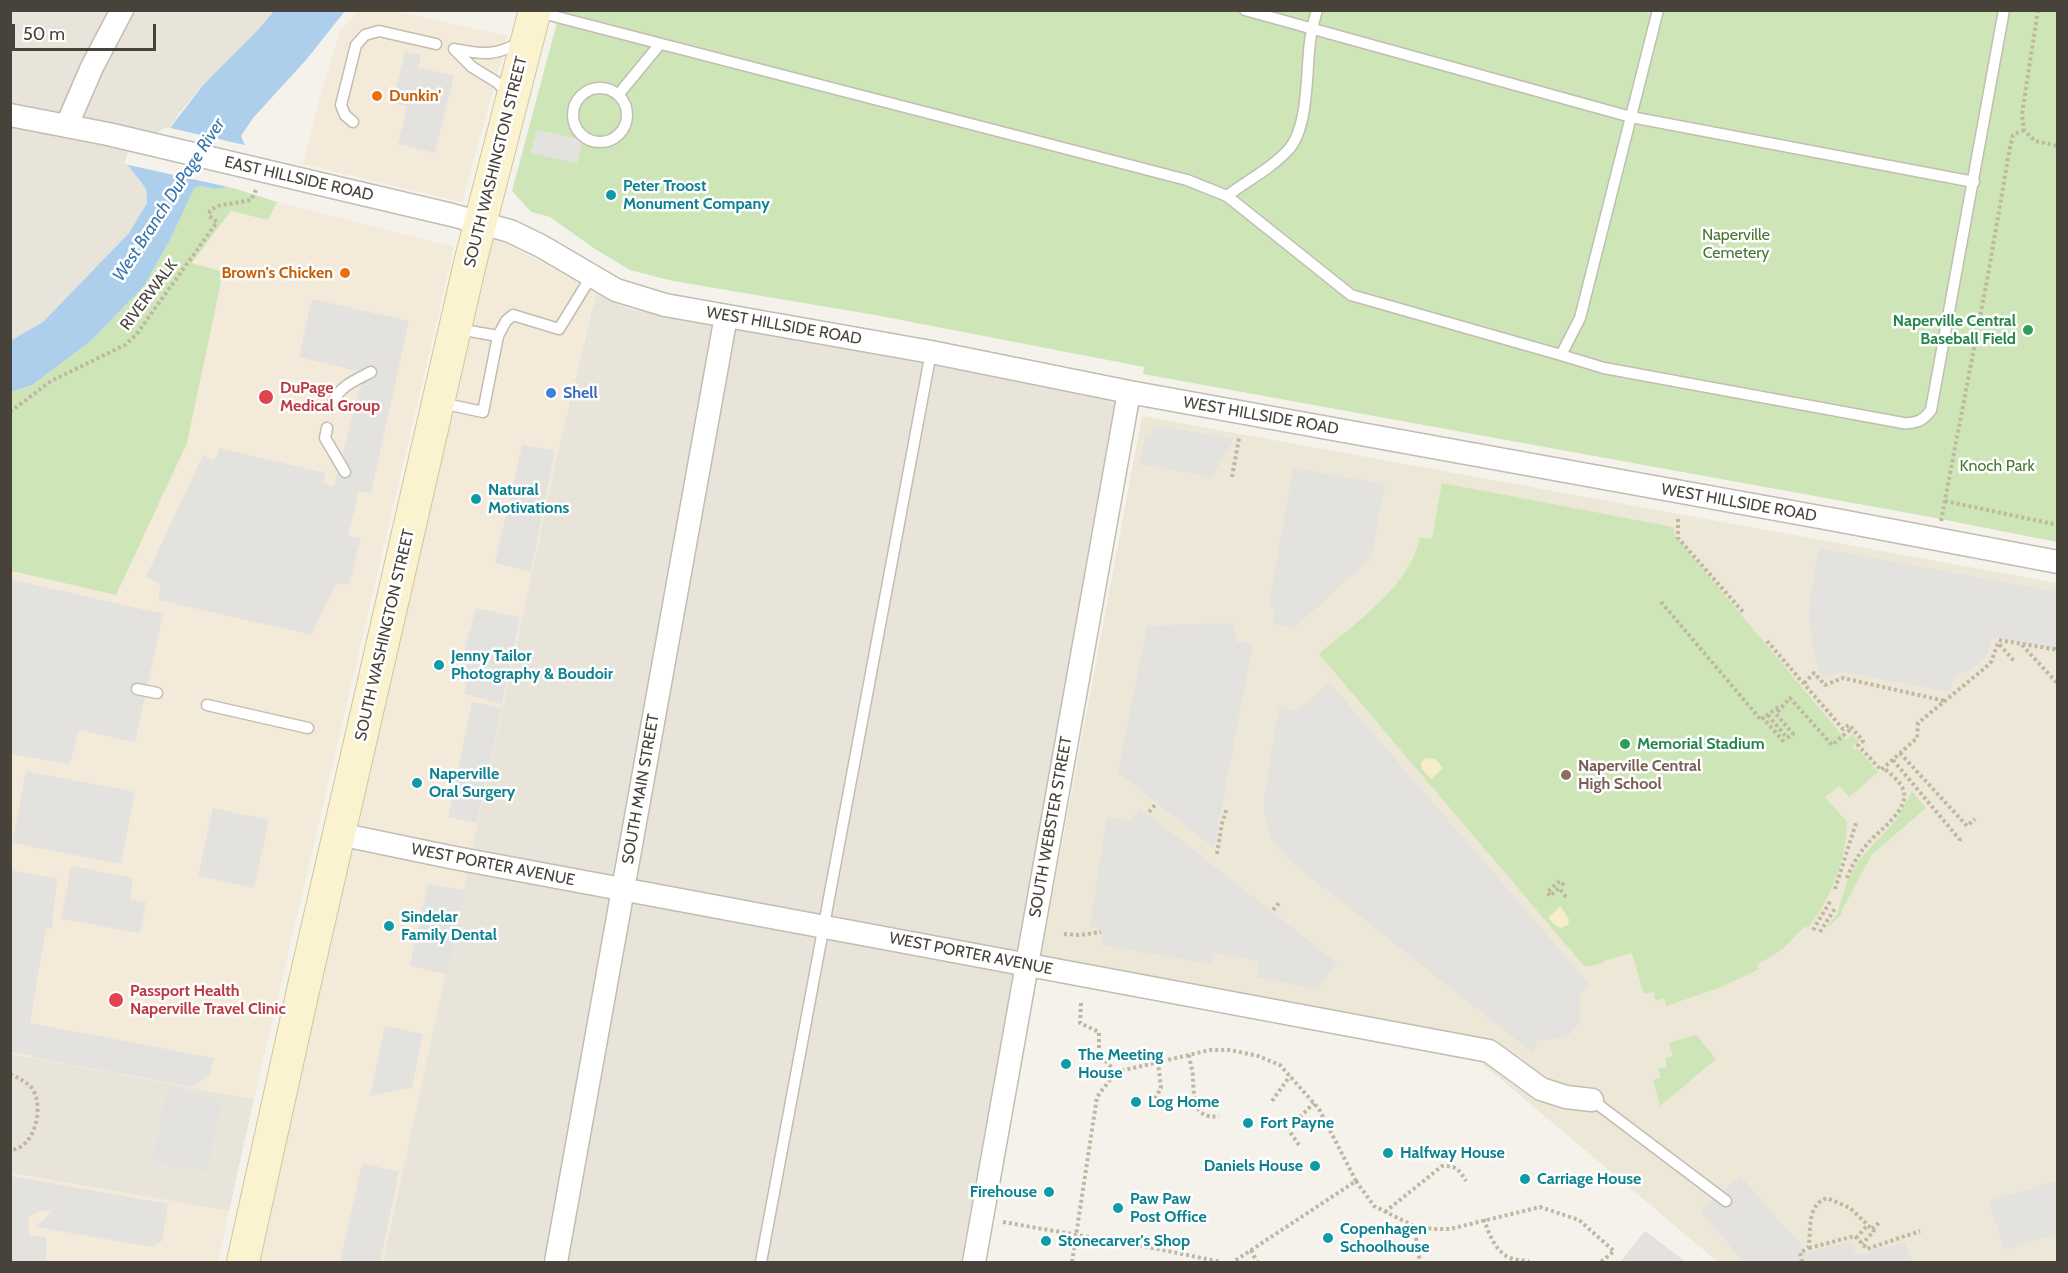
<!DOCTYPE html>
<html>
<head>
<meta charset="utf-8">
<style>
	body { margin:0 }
	#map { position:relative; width:2068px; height:1273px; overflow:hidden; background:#f4f2eb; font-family:Cabin,sans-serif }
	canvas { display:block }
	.frame { position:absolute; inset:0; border:12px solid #48433a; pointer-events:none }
	.scale { position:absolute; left:12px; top:24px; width:144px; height:27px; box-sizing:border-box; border:3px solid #48433a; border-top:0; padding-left:8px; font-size:18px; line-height:21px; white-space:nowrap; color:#48433a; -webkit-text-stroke:4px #fff; paint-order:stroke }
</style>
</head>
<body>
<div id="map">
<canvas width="2068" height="1273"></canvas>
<div class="frame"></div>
<div class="scale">50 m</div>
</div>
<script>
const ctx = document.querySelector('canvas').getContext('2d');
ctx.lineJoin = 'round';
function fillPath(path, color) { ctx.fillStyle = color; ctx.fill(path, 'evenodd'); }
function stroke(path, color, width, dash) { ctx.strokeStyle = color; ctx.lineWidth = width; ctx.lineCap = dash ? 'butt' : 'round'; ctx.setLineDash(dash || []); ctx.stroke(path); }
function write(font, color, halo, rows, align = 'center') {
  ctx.font = font + ' Cabin,sans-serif'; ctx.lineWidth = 5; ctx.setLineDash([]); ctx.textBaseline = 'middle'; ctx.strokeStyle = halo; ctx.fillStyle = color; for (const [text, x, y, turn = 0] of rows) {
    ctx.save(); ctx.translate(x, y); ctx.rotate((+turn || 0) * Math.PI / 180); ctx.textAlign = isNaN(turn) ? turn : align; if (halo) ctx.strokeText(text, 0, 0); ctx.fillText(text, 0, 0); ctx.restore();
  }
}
const residential = new Path2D(`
	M11 11H274L257 31 204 84 177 116 137 179 146 189 147 203 129 233 43 322 11 341Z
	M596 294 630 309 1118 399 961 1262H383L559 446Z
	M10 1054 254 1099 229 1211 11 1173Z`);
const commercial = new Path2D(`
	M358 11H395L508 36 462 202 303 164 319 100 340 31Z
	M277 202 454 247 254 1099 11 1054 10 571 116 595 223 273 192 264 231 211 268 220Z
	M490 235 599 293 595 294 559 446 383 1262H255L351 837 449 427Z
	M10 1173 229 1211 218 1262H11Z`);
const education = new Path2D(`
	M1142 416 2057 583V1262H1718L1459 1044 1039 967Z`);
const green = new Path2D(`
	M560 11H2057V542L1925 516 1143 374 1144 367 875 315 673 281 630 270 595 249 550 217 531 212 512 191Z
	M201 186 215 189 230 187 277 202 268 220 231 211 192 263 223 272 187 443 116 595 11 571V392L32 385 91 341 144 286 170 240 194 187Z
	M1442 483 1673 527 1676 537 1846 740 1853 734 1859 741 1853 747 1855 750 1857 748 1878 772 1849 797 1839 786 1825 797 1847 822C1847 858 1830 900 1808 928L1805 926 1783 949 1757 965 1759 969 1719 988 1666 1006 1664 998 1656 1001 1653 992 1644 994 1632 953 1604 961V963L1585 967 1319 654C1355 623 1411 586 1420 537L1432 539Z
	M1912 791 1926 808 1872 854 1841 912V915L1826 929 1837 914 1848 879 1859 860 1896 820Z
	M1696 1035 1716 1059 1660 1106 1653 1080 1661 1078 1658 1069 1667 1067 1665 1058 1673 1056 1669 1043Z`);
const sand = new Path2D(`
	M1425 758 1435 759 1443 768 1431 779 1422 769 1421 763Z
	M1560 906 1569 919 1568 925 1561 928 1555 925 1548 918Z`);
const parking = new Path2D(`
	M405 51 421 55 418 67 454 76 435 153 398 144 407 106 393 103Z
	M537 130 583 140 577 163 530 153Z
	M312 299 409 321 371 493 359 491 348 536 361 538 349 585 337 583 315 625 312 635 158 600 161 584 146 577 203 455 212 460 217 457 219 448 326 473 323 483 334 486 364 373 299 357Z
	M1153 425 1234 439 1212 477 1140 464 1145 436 1151 437Z
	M522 445 555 450 531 572 495 563Z
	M1293 468 1385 484 1371 558 1293 629 1272 623 1275 613 1273 607 1269 606Z
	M1819 548 2057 592V649L1993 638 1987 654 1979 664 1966 672 1954 675 1951 692 1842 672 1821 678 1812 642 1809 619 1810 597Z
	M10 579 163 614 135 742 79 730 70 764 11 754Z
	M476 608 520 617 502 704 464 694 468 674 459 671Z
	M1234 623 1236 642 1253 643 1214 848 1118 772 1147 626Z
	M1329 682 1590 985 1580 994 1581 1021 1569 1035 1562 1038 1538 1040 1533 1053 1294 864 1272 840 1264 813V800L1279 707 1298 711Z
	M472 702 502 708 477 823 448 817Z
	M26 771 135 792 121 864 12 843Z
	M213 808 269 820 254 888 198 876Z
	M1140 808 1337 963 1317 989 1257 977 1259 961 1214 953 1211 964 1102 945V930L1090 926 1107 817 1129 821Z
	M71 866 133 878 130 899 146 902 140 933 61 919Z
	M10 870 57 879 52 929 46 928 30 1023 214 1058 210 1074 193 1087 34 1058 31 1055 11 1052Z
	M428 884 464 890 447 974 410 966Z
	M385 1026 423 1034 412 1088 370 1096Z
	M167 1088 222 1099 207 1172 153 1162Z
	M362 1163 399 1172 380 1262H340Z
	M11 1176 168 1204 162 1241 153 1247 35 1227 52 1212 40 1211 29 1217V1236L46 1237V1262H11Z
	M1741 1176 1783 1226 1792 1233 1806 1253 1851 1241 1855 1252 1860 1255 1905 1242 1912 1262H1744L1700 1211Z
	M2057 1181V1234L2004 1250 1989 1201Z
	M1645 1231 1686 1262H1620Z`);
const water = new Path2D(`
	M274 11H345L306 60 253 118 241 136 247 150 230 187 215 189 201 186 194 188 170 240 144 286 91 341 32 385 11 392 10 341 43 322 129 233 147 203 146 189 127 164 170 128 204 84 257 31Z`);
const pier = new Path2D(`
	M166 127 249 146 250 150 241 177 233 188 124 164 129 150Z`);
const path = new Path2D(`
	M2038 10 2022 114 2024 130 2035 141 2058 146
	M10 412 51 381 125 345 136 335 217 222 209 216 210 211 217 206 251 200 257 188
	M1232 477 1239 438
	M1945 501 2058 525
	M1678 519V538L1743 612
	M1941 521 1988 275 2010 147 2013 135 2024 130
	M1661 602 1761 720 1763 718 1784 742
	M1999 640 2058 650
	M1767 641 1843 729 1849 725 1863 741 1858 745 1881 770 1917 738 1918 723 1985 668 1991 662 1998 643 2015 662
	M2022 645 2058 684
	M2056 650 2058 644
	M1804 683 1814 673 1825 685 1843 678 1945 701
	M1768 715 1787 738 1793 734 1776 714 1790 698 1832 745 1852 728
	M1766 716 1775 709 1783 706
	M1900 753 1967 826 1975 819
	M1893 760 1960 840 1958 842
	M1149 812 1155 805
	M1217 854 1222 823 1227 808
	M1847 878C1852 865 1859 853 1869 842 1880 830 1911 808 1903 789 1900 781 1890 774 1884 768
	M1564 885 1560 881 1547 892 1550 896 1559 888 1566 897
	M1835 889 1856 823
	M1273 910 1279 903
	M1813 930 1831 900
	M1820 932 1836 907
	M1064 934 1080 935 1101 932
	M1081 1003 1080 1023 1099 1032V1054L1116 1072
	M1189 1055C1190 1063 1193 1071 1193 1079 1194 1097 1193 1120 1219 1116
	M10 1074C18 1078 25 1081 31 1087 45 1104 36 1149 10 1150
	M1272 1101 1290 1076
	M1149 1109 1161 1088 1158 1062
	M1299 1145 1288 1129 1314 1103
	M1356 1181 1374 1206 1414 1226 1433 1229H1450L1540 1207 1579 1220 1614 1251 1601 1262
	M1385 1212 1442 1166C1456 1165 1459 1170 1466 1181
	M1484 1219C1489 1234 1495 1251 1510 1258 1516 1260 1523 1260 1529 1262
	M1003 1222 1158 1249 1221 1262
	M1414 1226 1420 1262
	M1872 1229 1880 1222
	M1856 1238 1868 1225
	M1809 1248 1855 1236 1867 1249 1920 1231
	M1251 1250 1257 1262
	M1072 1262 1097 1097 1116 1072 1210 1050H1230L1258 1056 1280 1065 1319 1109 1356 1181 1233 1262
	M1802 1262 1800 1253 1808 1248 1809 1245C1811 1227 1807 1205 1827 1198L1850 1208 1874 1231 1862 1244`);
const service = new Path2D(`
	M1245 10 1631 117 1974 182
	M538 12 1187 180 1227 196 1351 295 1561 355 1580 318 1658 10
	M454 49C481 54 495 57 520 42
	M454 49 472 67 498 83 508 95
	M573 115a27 27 0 1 1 54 0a27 27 0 1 1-54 0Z
	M618 95 660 44
	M353 122 345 115 341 105 356 45 365 35 379 31 436 44
	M1227 196C1248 180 1272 168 1289 149 1309 126 1306 71 1310 42 1311 31 1314 21 1317 10
	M498 336 506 321 513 315 559 329 592 275
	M1561 355 1604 368 1903 423C1915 424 1923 421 1931 410L2004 10
	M333 403C339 386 356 380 371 372
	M441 403 483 412 498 336 458 329
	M327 428 325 438 345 472
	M137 689 157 693
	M207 705 308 728
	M1592 1100 1726 1201
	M761 1262 931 352`);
const minor = new Path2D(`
	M10 115 108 134 452 215 510 231 541 246 616 290 665 305 931 352 1129 392 1836 520 2058 562
	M67 125 92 67 122 10
	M339 834 450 857 1489 1051 1541 1089 1566 1097 1592 1100
	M556 1262 726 316
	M974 1262 1129 392`);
const secondary = new Path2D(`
	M243 1262 304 986 471 259 535 10`);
const markers = [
	[377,96,6,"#e8710a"],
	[611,195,6,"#0f9aa8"],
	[345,273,6,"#e8710a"],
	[2028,330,6,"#2e9e5b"],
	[551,393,6,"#3f7fe0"],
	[266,397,8,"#e0444e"],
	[476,499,6,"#0f9aa8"],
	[439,665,6,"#0f9aa8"],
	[1625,744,6,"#2e9e5b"],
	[1566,775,6,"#8d6e63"],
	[417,783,6,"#0f9aa8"],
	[389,926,6,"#0f9aa8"],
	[116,1000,8,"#e0444e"],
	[1066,1064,6,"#0f9aa8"],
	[1136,1102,6,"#0f9aa8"],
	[1248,1123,6,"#0f9aa8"],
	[1388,1153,6,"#0f9aa8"],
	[1315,1166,6,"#0f9aa8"],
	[1525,1179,6,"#0f9aa8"],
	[1049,1192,6,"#0f9aa8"],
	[1118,1208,6,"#0f9aa8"],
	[1328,1238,6,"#0f9aa8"],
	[1046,1241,6,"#0f9aa8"]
];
const foodNames = [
	["Dunkin'",389,96],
	["Brown's Chicken",333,273,"right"]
];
const streetNames = [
	["SOUTH WASHINGTON STREET",496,162,-76],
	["EAST HILLSIDE ROAD",299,179,13],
	["RIVERWALK",149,295,-53],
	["WEST HILLSIDE ROAD",784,326,10],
	["WEST HILLSIDE ROAD",1261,416,10],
	["WEST HILLSIDE ROAD",1739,503,10],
	["SOUTH WASHINGTON STREET",385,635,-77],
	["SOUTH MAIN STREET",641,789,-80],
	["SOUTH WEBSTER STREET",1051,827,-80],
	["WEST PORTER AVENUE",493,865,11],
	["WEST PORTER AVENUE",971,954,11]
];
const cultureNames = [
	["Peter Troost",623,186],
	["Monument Company",623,204],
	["Natural",488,490],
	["Motivations",488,508],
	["Jenny Tailor",451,656],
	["Photography & Boudoir",451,674],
	["Naperville",429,774],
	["Oral Surgery",429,792],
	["Sindelar",401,917],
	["Family Dental",401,935],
	["The Meeting",1078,1055],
	["House",1078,1073],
	["Log Home",1148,1102],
	["Fort Payne",1260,1123],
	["Halfway House",1400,1153],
	["Daniels House",1303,1166,"right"],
	["Carriage House",1537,1179],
	["Firehouse",1037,1192,"right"],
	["Paw Paw",1130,1199],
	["Post Office",1130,1217],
	["Copenhagen",1340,1229],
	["Schoolhouse",1340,1247],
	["Stonecarver's Shop",1058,1241]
];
const parkNames = [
	["Naperville",1736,235],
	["Cemetery",1736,253],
	["Knoch Park",1997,466]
];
const leisureNames = [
	["Naperville Central",2016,321],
	["Baseball Field",2016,339],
	["Memorial Stadium",1637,744,"left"]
];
const healthNames = [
	["DuPage",280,388],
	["Medical Group",280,406],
	["Passport Health",130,991],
	["Naperville Travel Clinic",130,1009]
];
const shopNames = [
	["Shell",563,393]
];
const educationNames = [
	["Naperville Central",1578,766],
	["High School",1578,784]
];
const waterNames = [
	["West Branch DuPage River",169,200,-57]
];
fillPath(residential, '#e8e4da');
fillPath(commercial, '#f4ead9');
fillPath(education, '#ece7d7');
fillPath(green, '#cee5b8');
fillPath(sand, '#f5eecb');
fillPath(parking, '#e4e2df');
fillPath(water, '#adcfeb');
fillPath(pier, '#f4f2eb');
stroke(service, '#c2bdb1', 13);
stroke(minor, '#c2bdb1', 25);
stroke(secondary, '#d0c69f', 34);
stroke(path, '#c0b7a1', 4, [3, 3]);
stroke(service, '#fff', 10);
stroke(minor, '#fff', 22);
stroke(secondary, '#fbf3cf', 32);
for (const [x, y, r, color] of markers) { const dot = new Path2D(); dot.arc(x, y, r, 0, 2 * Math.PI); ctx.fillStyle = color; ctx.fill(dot); stroke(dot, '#fff', 2); }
write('bold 16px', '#c56008', '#fff', foodNames, 'left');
write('16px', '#48433a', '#fff', streetNames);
write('bold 16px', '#0d838f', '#fff', cultureNames, 'left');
write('16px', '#477630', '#fff', parkNames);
write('bold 16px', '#27864d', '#fff', leisureNames, 'right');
write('bold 16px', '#be3a42', '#fff', healthNames, 'left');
write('bold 16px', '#366cbe', '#fff', shopNames, 'left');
write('bold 16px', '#785e54', '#fff', educationNames, 'left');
write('italic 18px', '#3a76ad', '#fff', waterNames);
</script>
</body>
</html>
